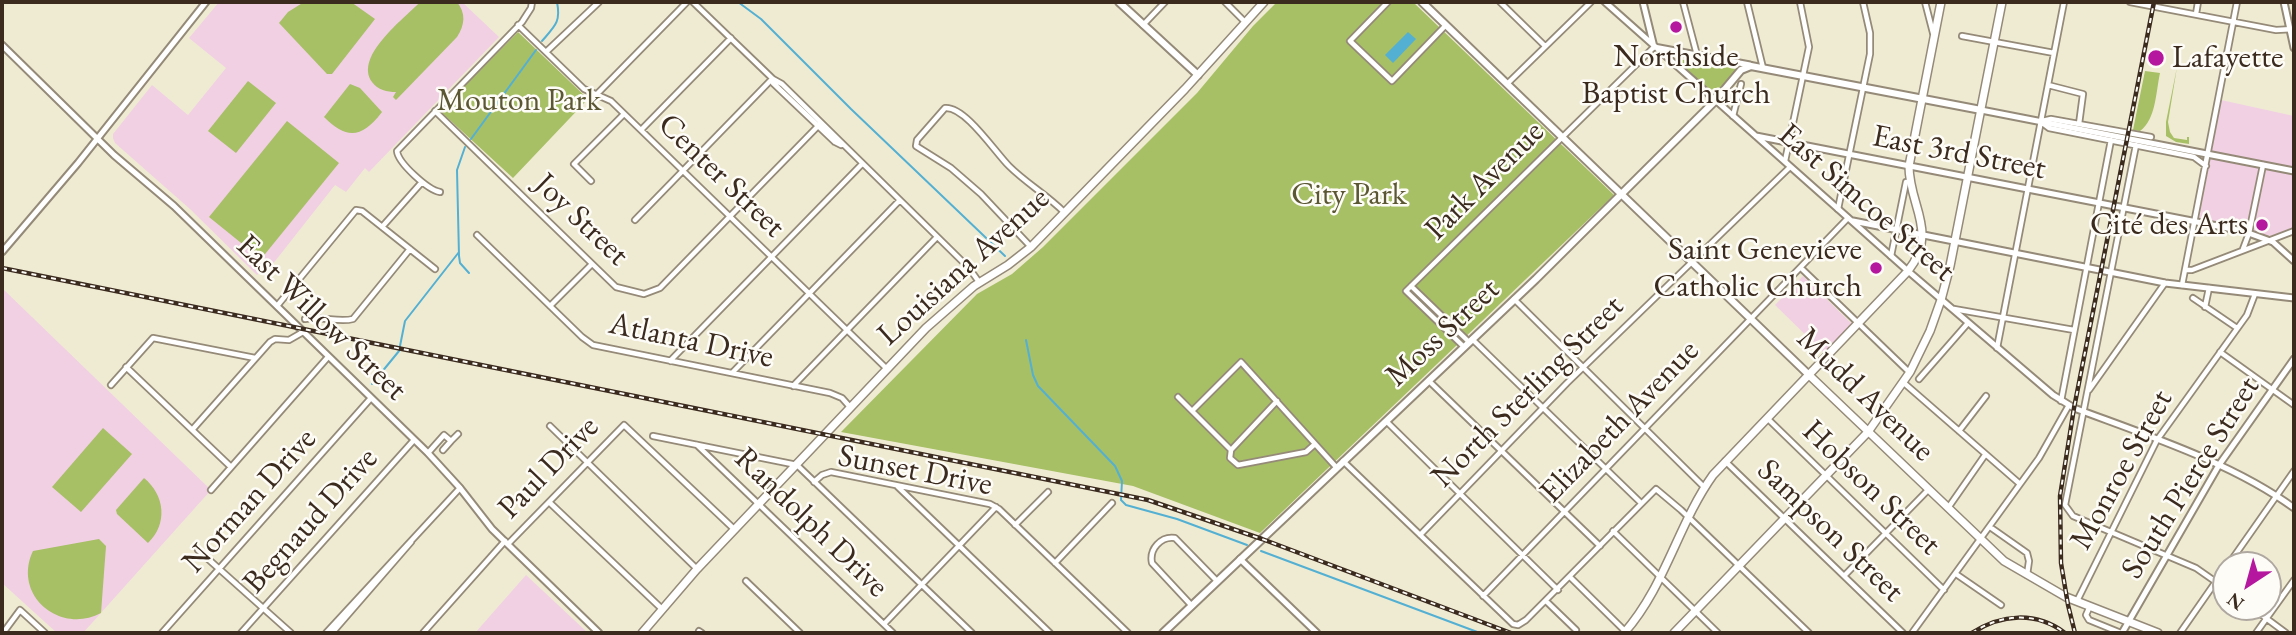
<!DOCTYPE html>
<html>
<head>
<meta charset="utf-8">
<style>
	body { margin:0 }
	#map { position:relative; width:2296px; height:635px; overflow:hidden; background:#efebd3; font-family:"EB Garamond",serif }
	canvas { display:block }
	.frame { position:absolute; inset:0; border:4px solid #3b2a1e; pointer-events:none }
	.north { position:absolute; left:2212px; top:551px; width:70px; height:70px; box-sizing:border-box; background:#fdfcf7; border:2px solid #afa8a0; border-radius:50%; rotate:216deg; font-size:19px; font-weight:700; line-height:28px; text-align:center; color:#3b2a1e }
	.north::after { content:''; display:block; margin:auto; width:24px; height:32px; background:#b5179e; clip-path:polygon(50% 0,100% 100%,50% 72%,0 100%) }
</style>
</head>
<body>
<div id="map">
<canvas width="2296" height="635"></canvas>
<div class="frame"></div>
<div class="north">N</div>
</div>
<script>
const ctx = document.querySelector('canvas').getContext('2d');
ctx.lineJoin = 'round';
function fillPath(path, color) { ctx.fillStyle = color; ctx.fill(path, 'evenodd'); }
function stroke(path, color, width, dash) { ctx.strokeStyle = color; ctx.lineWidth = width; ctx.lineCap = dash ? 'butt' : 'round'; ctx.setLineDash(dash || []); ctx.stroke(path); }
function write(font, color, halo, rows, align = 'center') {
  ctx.font = font + ' "EB Garamond",serif'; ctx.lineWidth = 5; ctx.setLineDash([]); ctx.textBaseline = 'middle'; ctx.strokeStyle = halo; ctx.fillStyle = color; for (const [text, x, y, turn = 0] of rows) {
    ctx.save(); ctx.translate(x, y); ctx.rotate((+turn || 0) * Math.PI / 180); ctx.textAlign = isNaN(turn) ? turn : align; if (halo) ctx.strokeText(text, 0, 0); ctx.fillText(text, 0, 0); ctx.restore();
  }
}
const built = new Path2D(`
	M219 2H462L499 37 369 172 365 168 346 192 335 185 272 265 268 262 257 275 190 209 115 143 113 138V134L152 85 188 115 226 68 189 38Z
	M2221 100 2294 116V227L2271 236 2199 219Z
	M1803 276 1852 324 1824 353 1775 305Z
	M2 288 211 490 83 633H57L2 583Z
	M526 575 588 633H475Z`);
const green = new Path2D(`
	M304 2H351L375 19 332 74H327L279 23 288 12Z
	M420 2H457C466 13 465 25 457 37L396 100 393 97 396 92C387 92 378 90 372 82 354 56 404 19 420 2Z
	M1277 2H1413L1614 195 1260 533 1133 486 841 432 977 294 1012 274 1043 247 1197 93 1253 26Z
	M518 32 588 99 513 178 440 111Z
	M1672 58 1737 69 1715 98Z
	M2177 67 2168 122 2170 132 2174 138 2187 140V137H2189V144L2176 142 2166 136V122Z
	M2145 71 2160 73C2156 91 2156 120 2140 131L2133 130Z
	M248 81 276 103 236 153 208 131Z
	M350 84 360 88 382 112C362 138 347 140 324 117Z
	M287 121 339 163 261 259 209 217Z
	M103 428 132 454 81 512 52 487Z
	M144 478C165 495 168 524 148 543L117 514 116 510Z
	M99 539 106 546 101 613C60 635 12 595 33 551Z`);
const water = new Path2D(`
	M1408 32 1416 39 1393 63 1385 55Z`);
const stream = new Path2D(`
	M738 2 761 19 851 109 1005 256
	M542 41C555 26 561 22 557 2
	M471 139 536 50
	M465 147 457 170 459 256 460 263 469 273
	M1026 340 1033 375 1038 386 1115 466 1122 481 1121 500 1126 505 1177 519 1247 545
	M372 384 399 351 405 321 459 252
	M1261 551 1480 633`);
const minor = new Path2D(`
	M693 2 773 79V83L835 142 841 145
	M1225 2 1245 22
	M1388 2 1350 41 1392 81 1446 25
	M1500 2 1545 46
	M1683 2 1697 55
	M1747 2 1763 68
	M1925 2 1933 33
	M2130 2 2276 30 2294 29
	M2196 14 2198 2
	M518 25 584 89 611 101 887 369
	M1143 25 1165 2
	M1962 36 2054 53
	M547 51 599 2
	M773 79 782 84 969 268 979 282
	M1507 84 1591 2
	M2048 85 2083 94 2079 124
	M597 94 687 2
	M435 111 616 287 644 294 660 288 821 123
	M1733 116 1741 84
	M2042 121 2051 119 2151 137
	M2041 122 2049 128 2194 157 2206 166
	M641 130 731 38
	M2136 145 2065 505 2073 516 2196 568 2226 589
	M1785 161 1809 47 1800 2
	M591 181 574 164 624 114
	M440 192C428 190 398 163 397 151L522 22 531 8 532 2
	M1838 209 1870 54V33L1863 2
	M635 220 772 79
	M382 227 422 182
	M477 235 582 337 593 345 830 393 842 398 850 407
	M1031 247 981 194 951 168 916 146 917 140 945 108C965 106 995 152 1009 166 1026 183 1047 195 1064 212
	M2243 249 2249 233 2263 165
	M1891 256 1906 182
	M1801 268 1909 372
	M2185 270H2192L2294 231
	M2182 285 2237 2
	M1411 286 1469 342
	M2193 298 2237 328
	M1514 299 1704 487
	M277 306 356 210 362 211 435 269
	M550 306 592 264
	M2205 307 2209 288
	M1954 309 2074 330
	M305 319C323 316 339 323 353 319L410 249
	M1472 339 1641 503
	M1464 347 1406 291 1654 47
	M1997 348 2064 2
	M2220 352 2294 405
	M670 361 862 164
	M126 367 231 467
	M732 373 899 201
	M1919 379 1968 323
	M1429 381 1600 546
	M1904 383 2020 484
	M111 385 153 338 255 358
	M793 386 937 237
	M2089 390 2165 283
	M1178 397 1192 411
	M1277 401 1231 450 1192 411 1241 362 1336 467
	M2061 401 2111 140
	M1767 418 1944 590
	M1386 421 1558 590
	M550 426 697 569
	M192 430 270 342 275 339 289 340 303 332
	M1959 431 1986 396
	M653 436 797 465 972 633
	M451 441 458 434
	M697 445 893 633
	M1231 450 1230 458 1238 465 1306 452 1315 444
	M428 453 444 435 451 441 443 450
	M1343 461 1513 624 1518 625 1526 620 1656 489 1681 510 1809 633
	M1725 461 1903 633
	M814 482 822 475 831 472 990 504 999 509 1128 633
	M897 486 1050 633
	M211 490 328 357
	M549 502 662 609
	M1948 508 1985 455
	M1015 525 1048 492
	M1990 527 2027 553 2029 561 2027 575
	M1613 531 1718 633
	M1420 535 1567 383 1790 167
	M508 544 624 425 734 529
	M198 550 291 633
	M1055 563 1112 503
	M2228 565 2294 471
	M1956 574 2001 605
	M1844 576 1928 490
	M1570 577 1627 633
	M746 581 800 633
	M1483 596 1848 218
	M1546 601 1576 630
	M2077 601 2157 440 2247 315 2255 294
	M1192 606 1152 563C1149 549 1161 536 1175 538L1217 581
	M2090 606 2086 615 2089 620 2121 633
	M2251 607 2286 633
	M884 624 996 507
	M699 631 702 633
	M3 633 20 610 45 633
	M162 633 371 398
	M241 633 414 440
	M326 633 460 488
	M332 633 411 542
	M423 633 505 541
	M1912 633 2039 458 2069 405
	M2180 633 2226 567
	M2256 633 2294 580`);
const tertiary = new Path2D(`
	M1605 2 1908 271 2053 395 2074 408C2146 435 2233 463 2294 508
	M1643 2 1654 47 1750 65
	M2284 2 2294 48
	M2 45 114 155 174 206 428 453 460 488 492 529 599 633
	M1981 110 2294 171
	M1756 136 2243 231 2273 242 2294 261
	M1853 221 2165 283 2294 298
	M2 252 78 163 206 2
	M1240 559 1317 633
	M2122 633 2219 465 2294 359`);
const secondary = new Path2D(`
	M1119 2 1198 75
	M1422 2 1809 375
	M1163 633 1536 279 1715 101 1741 70 1751 66 1981 110`);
const primary = new Path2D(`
	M1809 375 2004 561 2066 597 2158 633
	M642 633 697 569 926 328 974 286 1008 265 1031 247 1185 89 1264 2`);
const trunk = new Path2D(`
	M1624 633C1665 587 1678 524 1713 475L1908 271C1939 231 1909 207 1909 166L1941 2
	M1674 633 1868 432 1910 372 1930 331 1941 300 1950 266 2002 2`);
const rail = new Path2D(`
	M2 268 1148 500 1262 539 1511 633
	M1972 633C2001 614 2036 611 2065 633
	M2075 633 2068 605 2061 563 2060 496 2074 408 2154 2`);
const markers = [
	[1676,27,7,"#b5179e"],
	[2156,58,9,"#b5179e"],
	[2262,225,7,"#b5179e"],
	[1876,268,7,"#b5179e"]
];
const poiNames = [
	["Northside",1676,57,"center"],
	["Baptist Church",1676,94,"center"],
	["Lafayette",2172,58,"left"],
	["Cité des Arts",2248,225],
	["Saint Genevieve",1862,250],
	["Catholic Church",1862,287]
];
const parkNames = [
	["Mouton Park",519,101],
	["City Park",1349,195]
];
const streetNames = [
	["East 3rd Street",1959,153,11],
	["Center Street",721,176,44],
	["Park Avenue",1485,181,-45],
	["East Simcoe Street",1866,203,41],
	["Joy Street",581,220,44],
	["Louisiana Avenue",964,267,-42],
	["East Willow Street",321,318,44],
	["Moss Street",1443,333,-43],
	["Atlanta Drive",691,341,12],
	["North Sterling Street",1528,392,-45],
	["Mudd Avenue",1865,395,44],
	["Elizabeth Avenue",1620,422,-46],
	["Paul Drive",549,468,-46],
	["Monroe Street",2122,470,-61],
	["Sunset Drive",915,471,11],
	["South Pierce Street",2191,478,-58],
	["Hobson Street",1871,488,44],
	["Norman Drive",250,501,-48],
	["Begnaud Drive",311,521,-48],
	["Randolph Drive",811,523,44],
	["Sampson Street",1830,531,44]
];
fillPath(built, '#f1d0e3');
fillPath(green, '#a7bf65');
fillPath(water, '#54b0d2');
stroke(stream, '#54b0d2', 2);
stroke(minor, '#958a78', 8);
stroke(tertiary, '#958a78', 9);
stroke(secondary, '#958a78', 10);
stroke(primary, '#958a78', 10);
stroke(trunk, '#958a78', 10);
stroke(minor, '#fff', 4.5);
stroke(tertiary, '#fff', 5);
stroke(secondary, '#fff', 6);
stroke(primary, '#fff', 7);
stroke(trunk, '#fff', 7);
stroke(rail, '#3b2a1e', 4.5);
stroke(rail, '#fdfcf7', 2, [5]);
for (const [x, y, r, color] of markers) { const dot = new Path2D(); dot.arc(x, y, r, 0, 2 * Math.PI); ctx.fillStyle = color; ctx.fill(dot); stroke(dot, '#fdfcf7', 2.5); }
write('32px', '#3b2a1e', '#fdfcf7', poiNames, 'right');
write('32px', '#5b5733', '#fdfcf7', parkNames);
write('32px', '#3b2a1e', '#fdfcf7', streetNames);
</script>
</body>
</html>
